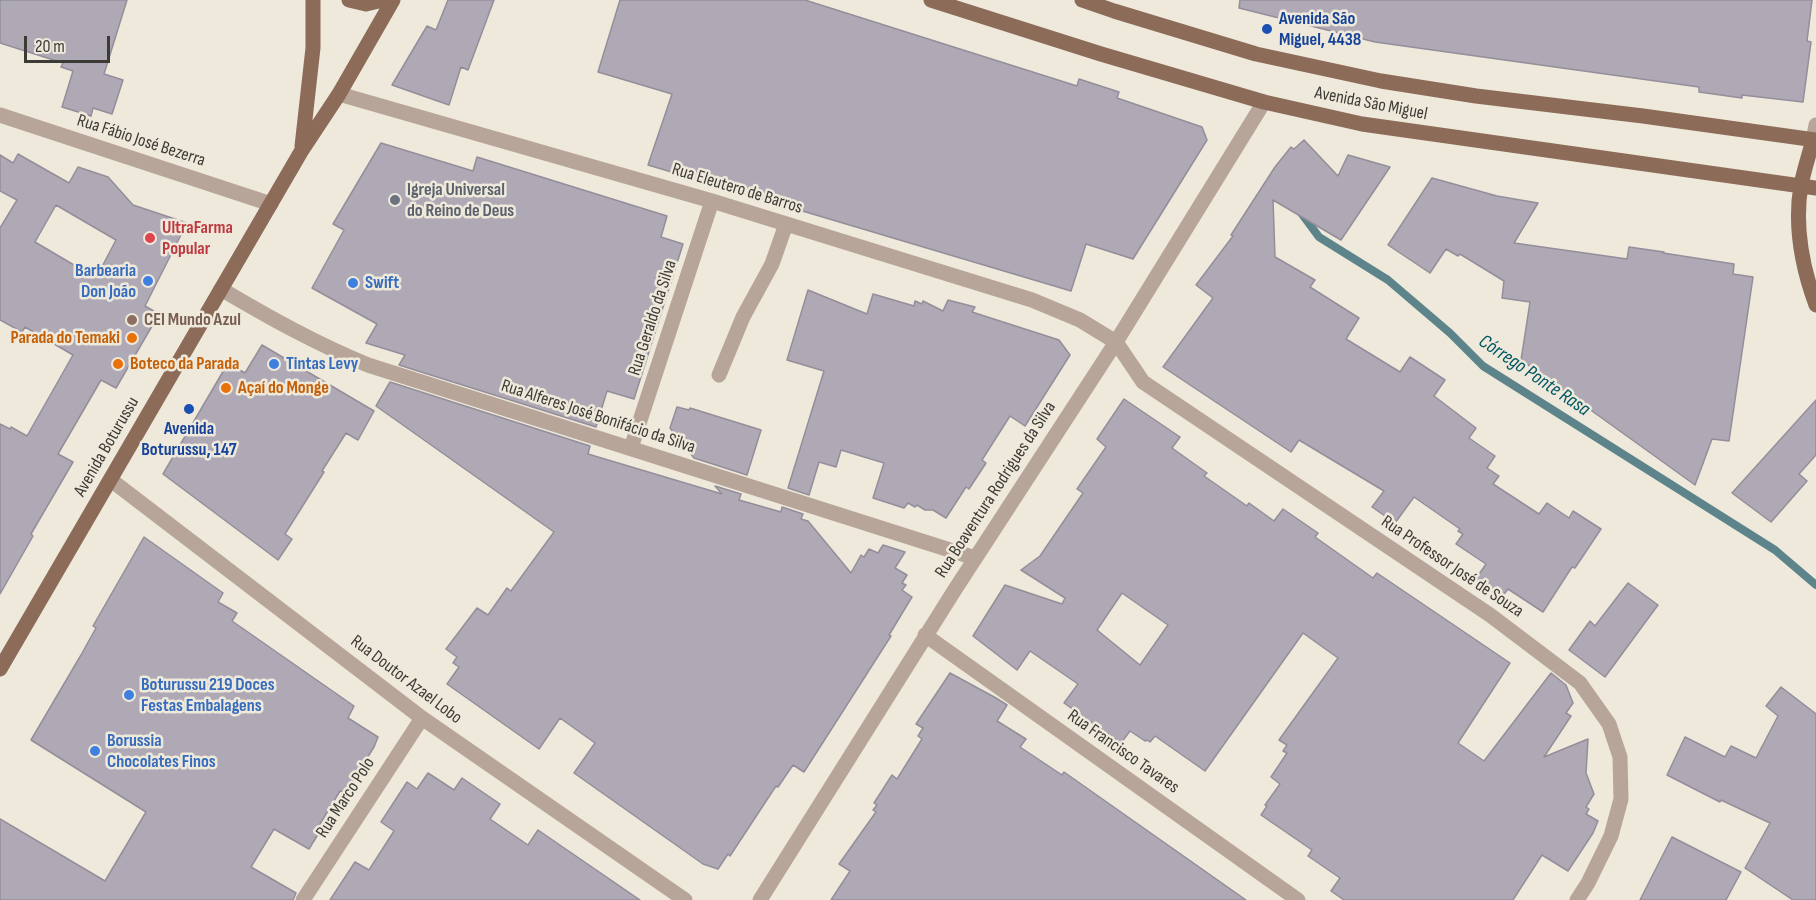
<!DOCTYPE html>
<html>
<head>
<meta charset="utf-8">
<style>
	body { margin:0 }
	#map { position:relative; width:1816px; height:900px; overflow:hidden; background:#eee9db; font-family:"Sofia Sans Condensed",sans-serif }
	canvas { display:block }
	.scale { position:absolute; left:24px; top:36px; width:86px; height:27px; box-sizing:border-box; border:3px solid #3d3b36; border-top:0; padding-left:8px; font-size:18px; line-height:21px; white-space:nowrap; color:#3d3b36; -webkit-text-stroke:4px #eee9db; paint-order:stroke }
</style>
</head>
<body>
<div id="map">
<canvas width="1816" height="900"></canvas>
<div class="scale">20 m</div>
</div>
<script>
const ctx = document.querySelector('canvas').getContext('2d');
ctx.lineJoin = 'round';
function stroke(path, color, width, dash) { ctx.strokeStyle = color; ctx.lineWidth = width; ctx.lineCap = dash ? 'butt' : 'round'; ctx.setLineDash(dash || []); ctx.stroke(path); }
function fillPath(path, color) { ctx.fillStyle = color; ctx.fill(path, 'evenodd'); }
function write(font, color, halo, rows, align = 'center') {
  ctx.font = font + ' "Sofia Sans Condensed",sans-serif'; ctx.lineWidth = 5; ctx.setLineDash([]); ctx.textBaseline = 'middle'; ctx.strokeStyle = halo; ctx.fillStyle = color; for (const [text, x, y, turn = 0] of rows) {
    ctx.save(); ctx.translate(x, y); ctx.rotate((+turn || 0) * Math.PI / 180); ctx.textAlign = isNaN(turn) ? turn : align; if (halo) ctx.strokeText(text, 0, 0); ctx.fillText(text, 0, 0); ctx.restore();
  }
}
const stream = new Path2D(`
	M1299 210 1319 237 1388 280 1450 333 1483 366 1775 550 1816 585`);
const building = new Path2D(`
	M0 0H127L104 74 123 80 112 114 93 108 91 116 62 107 73 71 61 67 63 63 0 43Z
	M448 0H494L468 70 461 67 449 105 392 85 427 26 436 30Z
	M620 0H805L1077 86 1079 79 1119 92 1117 98 1202 127 1207 140 1133 259 1086 244 1071 291 648 165 672 94 598 72Z
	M1240 0H1812L1807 41 1811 42 1803 102 1742 95V98L1699 92V87L1375 42 1239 8Z
	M1304 140 1338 176 1348 155 1390 167 1341 240 1273 200 1275 257 1315 280 1310 287 1359 318 1346 339 1400 372 1410 357 1445 380 1434 396 1476 428 1469 438 1495 456 1487 468 1499 476 1493 484 1539 514 1547 503 1569 518 1573 511 1601 529 1575 568 1572 567 1543 612 1508 589 1499 601 1473 583 1486 564 1456 544 1463 534 1458 531 1460 529 1414 497 1395 523 1372 507 1384 491 1299 440 1291 452 1163 367 1213 298 1196 285 1233 236 1231 235 1275 167 1291 147 1294 149Z
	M381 143 473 171 477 157 667 216 661 237 683 244 634 399 607 391 596 427 399 365 405 355 366 343 377 324 312 288 344 230 333 224Z
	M18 154 69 183 78 167 108 177 133 205 187 223 145 306 159 314 116 388 101 380 58 454 73 462 31 534 33 536 0 594V424L10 429 11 427 27 436 73 355 25 327 22 332 0 320V228L17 200 0 191V155L13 163ZM56 205 116 240 96 278 35 242Z
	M1432 178 1497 196 1538 203 1514 243 1627 259 1629 247 1664 252 1663 253 1734 264 1733 274 1753 277 1729 441 1712 439 1695 485 1521 360 1530 302 1502 298 1504 281 1460 254 1458 256 1446 249 1430 273 1388 245Z
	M808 290 867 314 873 294 914 306 915 301 922 304 923 301 943 311 948 300 975 307 972 312 1059 340 1070 355 1025 426 1010 416 982 460 986 463 969 489 966 487 946 518 933 510H925L917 505 915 507 908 503 904 508 873 498 884 463 841 450 836 467 819 462 809 495 788 488 824 371 787 360Z
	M262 345 374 411 358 440 346 433 322 471 324 472 285 534 292 539 278 560 163 474 228 363 245 373Z
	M390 382 590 446 588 454 722 494 715 486 741 494 739 500 781 512 782 507 803 514 801 519 808 521 851 573 861 555 864 557 869 549 878 553 883 545 905 552 895 568 907 575 902 583 906 585 902 590 912 597 889 635 891 636 804 772 793 765 778 787 776 786 730 856 728 854 718 869 703 864 574 773 595 743 560 718 539 749 447 684 459 667 453 663 457 657 446 649 477 608 488 615 507 588 511 591 554 532 376 406Z
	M1124 399 1180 437 1172 448 1207 473 1204 476 1247 506 1249 503 1274 521 1283 509 1318 533 1315 537 1373 578 1377 573 1510 663 1458 743 1484 761 1551 673 1566 685 1573 703 1566 713 1571 716 1544 757 1588 739 1586 773 1594 794 1586 807 1589 809 1586 814 1598 821 1593 833 1568 871 1542 855 1513 900H1344L1331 891 1340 878 1308 856 1312 850 1261 815 1267 806 1265 805 1280 784 1271 777 1287 753 1283 751 1287 745 1279 740 1338 658 1303 633 1205 771 1155 736 1150 742 1147 740 1145 741 1130 731 1121 743 1064 703 1078 684 1030 651 1017 670 973 636 1005 585 1062 604 1065 598 1021 570 1040 556 1083 493 1077 489 1106 447 1097 439ZM1122 593 1168 625 1140 665 1097 630Z
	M1816 400V455L1799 474 1807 481 1771 522 1732 493Z
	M677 407 689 410 690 408 761 430 747 475 694 458 670 428Z
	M144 537 223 593 218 602 237 613 232 621 354 706 348 718 378 737 374 747 345 793 340 791 317 829 320 831 309 849 274 829 251 867 296 893 293 900H0V819L105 881 146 812 31 740 81 655 96 628 93 626Z
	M1628 583 1658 605 1605 677 1569 650 1590 621 1595 626Z
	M950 673 996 698 1007 705 997 721 1026 739 1020 747 1062 775 1064 772 1246 900H831L850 871 839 864 876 812 873 810 877 805 874 803 892 775 897 779 922 739 918 736 923 728 916 724Z
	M1781 687 1816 714V900H1793L1745 868 1770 823 1721 800 1720 802 1667 775 1685 737 1725 757 1731 746 1756 758 1778 716 1766 706Z
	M428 773 454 790 462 778 500 804 490 819 528 845 538 830 640 900H330L355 862 369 870 394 831 381 822 407 782 417 789Z
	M1672 837 1741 872 1726 900H1640Z`);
const minor = new Path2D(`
	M339 94 712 201 1032 300 1080 320 1116 342 1143 382 1490 615 1580 683 1609 724 1620 757 1621 799 1611 836 1588 883 1577 900
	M0 115 271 204
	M1813 140 1816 125
	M221 289C270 318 315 343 368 365L975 558
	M719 375 743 317 772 264 786 224
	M631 448 712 201
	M111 480 422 718 685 900
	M925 635 1298 900
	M303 900 422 718
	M760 900 954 591 1116 342 1264 102`);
const major = new Path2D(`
	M349 0 366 4 383 0
	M931 0 1101 54 1264 102 1362 124 1816 188
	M1082 0 1114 11 1256 54 1381 81 1476 96 1643 116 1816 140
	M1813 140C1809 155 1804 170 1801 185 1794 226 1802 267 1816 305
	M302 146 313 48V0
	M0 669 302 150 339 94 393 0`);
const markers = [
	[1267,29,6,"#1a4fb4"],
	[395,200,6,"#6b7280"],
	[150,238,6,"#e0444e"],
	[148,281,6,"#3f7fe0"],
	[353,283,6,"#3f7fe0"],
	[132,320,6,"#8d6e63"],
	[132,338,6,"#e8710a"],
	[118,364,6,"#e8710a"],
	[274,364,6,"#3f7fe0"],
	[226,388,6,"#e8710a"],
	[189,409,6,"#1a4fb4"],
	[129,695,6,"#3f7fe0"],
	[95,751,6,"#3f7fe0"]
];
const transitNames = [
	["Avenida São",1279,19],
	["Miguel, 4438",1279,40],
	["Avenida",189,429,"center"],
	["Boturussu, 147",189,450,"center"]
];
const streetNames = [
	["Avenida São Miguel",1371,104,11],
	["Rua Fábio José Bezerra",141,141,18],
	["Rua Eleutero de Barros",737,189,17],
	["Rua Geraldo da Silva",653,318,-72],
	["Rua Alferes José Bonifácio da Silva",598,417,18],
	["Avenida Boturussu",107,447,-60],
	["Rua Boaventura Rodrigues da Silva",996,490,-57],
	["Rua Professor José de Souza",1452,567,34],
	["Rua Doutor Azael Lobo",406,680,37],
	["Rua Francisco Tavares",1123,752,35],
	["Rua Marco Polo",346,798,-57]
];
const worshipNames = [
	["Igreja Universal",407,190],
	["do Reino de Deus",407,211]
];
const healthNames = [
	["UltraFarma",162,228],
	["Popular",162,249]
];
const shopNames = [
	["Barbearia",136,271,"right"],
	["Don João",136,292,"right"],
	["Swift",365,283],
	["Tintas Levy",286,364],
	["Boturussu 219 Doces",141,685],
	["Festas Embalagens",141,706],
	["Borussia",107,741],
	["Chocolates Finos",107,762]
];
const educationNames = [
	["CEI Mundo Azul",144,320]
];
const foodNames = [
	["Parada do Temaki",120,338,"right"],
	["Boteco da Parada",130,364],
	["Açaí do Monge",238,388]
];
const waterNames = [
	["Córrego Ponte Rasa",1534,376,34]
];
stroke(stream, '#5d848a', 8);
fillPath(building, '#afa9b5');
stroke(building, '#938e9a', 1.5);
stroke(minor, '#b8a59a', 15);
stroke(major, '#8d6b59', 15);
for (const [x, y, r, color] of markers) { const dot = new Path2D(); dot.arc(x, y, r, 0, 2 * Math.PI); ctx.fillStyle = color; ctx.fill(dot); stroke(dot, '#eee9db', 2); }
write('bold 18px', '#164399', '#eee9db', transitNames, 'left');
write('18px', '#3d3b36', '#eee9db', streetNames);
write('bold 18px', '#5b616d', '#eee9db', worshipNames, 'left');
write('bold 18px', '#be3a42', '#eee9db', healthNames, 'left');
write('bold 18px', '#366cbe', '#eee9db', shopNames, 'left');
write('bold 18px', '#785e54', '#eee9db', educationNames, 'left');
write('bold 18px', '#c56008', '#eee9db', foodNames, 'left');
write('italic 20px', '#005763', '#eee9db', waterNames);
</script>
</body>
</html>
